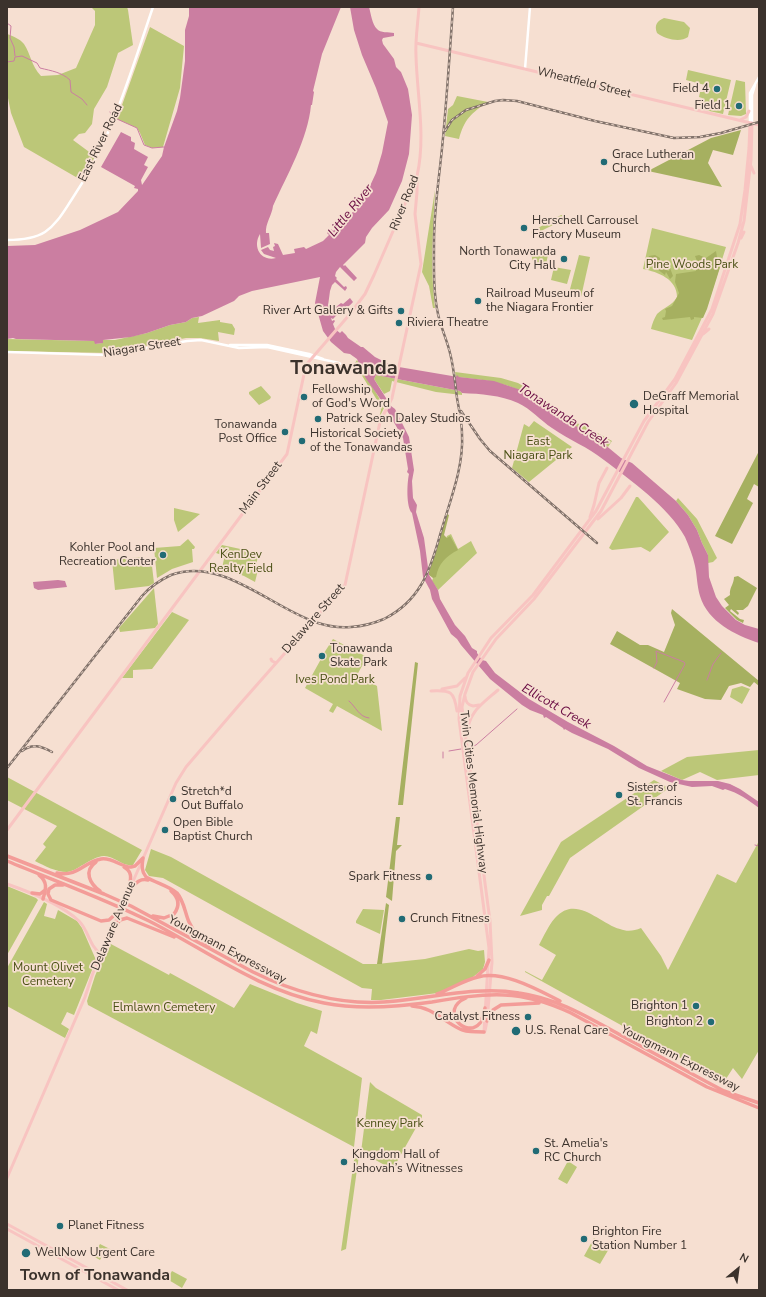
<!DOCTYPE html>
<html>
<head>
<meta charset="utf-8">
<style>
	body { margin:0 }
	#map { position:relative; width:766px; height:1297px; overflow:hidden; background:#f6dfd1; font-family:"Nunito Sans",sans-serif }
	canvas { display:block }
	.frame { position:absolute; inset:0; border:8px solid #3b322c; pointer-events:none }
	.north { position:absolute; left:718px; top:1249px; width:40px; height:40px; -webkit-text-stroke:3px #f6dfd1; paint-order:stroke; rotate:29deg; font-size:11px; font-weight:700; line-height:16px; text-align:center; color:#3b322c }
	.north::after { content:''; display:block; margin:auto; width:14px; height:18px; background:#3b322c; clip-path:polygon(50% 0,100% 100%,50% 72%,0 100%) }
</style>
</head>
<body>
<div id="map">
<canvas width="766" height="1297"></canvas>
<div class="frame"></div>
<div class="north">N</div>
</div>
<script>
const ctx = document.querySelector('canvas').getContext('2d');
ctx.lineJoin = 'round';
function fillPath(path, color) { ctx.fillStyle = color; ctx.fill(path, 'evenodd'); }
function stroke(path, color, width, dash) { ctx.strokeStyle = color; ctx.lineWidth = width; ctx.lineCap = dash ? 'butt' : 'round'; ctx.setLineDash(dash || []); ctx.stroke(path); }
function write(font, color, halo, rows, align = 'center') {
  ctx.font = font + ' "Nunito Sans",sans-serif'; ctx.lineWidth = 3.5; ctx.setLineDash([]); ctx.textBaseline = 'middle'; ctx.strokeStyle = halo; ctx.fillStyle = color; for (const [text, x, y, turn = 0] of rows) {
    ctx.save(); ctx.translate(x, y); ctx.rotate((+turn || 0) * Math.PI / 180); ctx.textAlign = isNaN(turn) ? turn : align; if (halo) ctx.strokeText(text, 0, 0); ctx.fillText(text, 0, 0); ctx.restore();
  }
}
const green = new Path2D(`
	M91 7H127L128 10 133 45 118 53 107 87 94 109 92 124 85 133 79 134 73 140 96 157 89 171 81 180 24 147 11 113 7 93V34C13 36 20 39 24 44 31 55 31 65 41 76L58 75 76 68 95 25V11Z
	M664 18 684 22 690 28 688 37C680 43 665 39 657 33 654 25 657 21 664 18Z
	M150 27 184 46 180 88 163 147 152 148 145 145 140 133 137 128 117 119Z
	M688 70 731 80 723 114 700 109 702 98 699 97 700 92H703L705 85 686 80Z
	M736 80 745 82 746 114 741 116 728 115Z
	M457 96 488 102C471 113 464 120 459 139L445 136 448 109 453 105Z
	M435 190C433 231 430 267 435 308H433L429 286 422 272Z
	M561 215H563L561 221 533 235 531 232Z
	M652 228 726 247 708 304 692 340 651 329C652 324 654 319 657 314 664 307 672 306 677 297 677 279 658 272 643 269Z
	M533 248 547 252 548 255 545 269C534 266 529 259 533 248Z
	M579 255 590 257 581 297 569 293Z
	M554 267 571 270 567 284 551 280Z
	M199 317 198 323 220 320V322L232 324 235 329 234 335 218 332 219 341 200 338H186L109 353 7 351V339L95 341V344L102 343 103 340H115L147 333 170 325 186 322 192 318Z
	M357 360 382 403 384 408 379 418 381 410 380 405 361 374 353 366Z
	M455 372 501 378 518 383 539 395 536 400C510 382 486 380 456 377Z
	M376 375 460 391 462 393V395L436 392 392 381 390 391 384 394 374 379Z
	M261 386 271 397 270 399 259 405 249 394V392Z
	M534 421 572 447 529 482 512 468 524 424 529 427Z
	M577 423 581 425H583L612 441 608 447 598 439 575 426Z
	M636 497H638L669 532 650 552 641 547 612 550 609 548Z
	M678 498 697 519 717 558 713 562 708 563V555L702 543 697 530 688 515 676 501Z
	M174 508 200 514 178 532 174 520Z
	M451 534 458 549 471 541 477 553 438 590 432 581 447 536Z
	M188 539 195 547 194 549H192L193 562 172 569 157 578 154 548 180 546Z
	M222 545 259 553 256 565 259 566 255 582 244 576 222 568 224 559 222 555 216 553Z
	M142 557 143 567 152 566 154 583 149 586 115 590 112 560Z
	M154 588 158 624 155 628 120 632 119 628Z
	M172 612 189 620 152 669 133 670V678H122Z
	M333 639 367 657 357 675 377 686 382 731 337 706 333 713 329 711 333 704 305 688 321 659 319 657 322 652 324 653Z
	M742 686 750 689 742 704 730 697 732 689Z
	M759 750V775L717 780 700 772 682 780 661 771 687 757Z
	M7 777 142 850 133 865C122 867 115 856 104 856 90 857 76 872 67 872 56 872 45 866 35 861L46 847 43 844 57 826 7 800Z
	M654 780 669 788 570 858 549 896H547L542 905V910L520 916 561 842Z
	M759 841V1050L742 1079 733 1068 724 1082 525 972V971L542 980 556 955 539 945C544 936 548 926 555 918 576 894 599 923 620 929 627 932 634 931 641 928L661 956 668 970 717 874 736 883Z
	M151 849 171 857 363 964H377L425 959 469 949 478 951 484 950 485 962 483 969 473 977 438 993 381 1000H371L372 989 362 988 163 878 149 876 145 870Z
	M7 886 36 898 38 900 7 955Z
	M44 902 47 904 44 916 55 919 58 910 77 921 82 928 96 960 74 1015 67 1012 61 1024 69 1029 65 1038 7 1006V968Z
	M363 909 384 910 380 934 356 923V921Z
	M109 943 169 975 170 973 234 1008 250 984 297 1003 322 1011 317 1034 311 1031 304 1046 362 1078 354 1147 88 1005 87 1001 95 976Z
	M370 1082 376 1088 422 1115V1117L394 1167 390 1168 361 1152Z
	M355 1153 359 1155 346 1249 341 1251Z
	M568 1161 577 1167 567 1184 558 1179Z
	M594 1238 610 1247 600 1264 584 1256Z
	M100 1244 114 1251 110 1258 103 1254 100 1260 93 1256Z
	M172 1271 187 1279 182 1288 167 1279Z`);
const forest = new Path2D(`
	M741 130 733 155 713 150 708 163 722 187 648 171 711 138Z
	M716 251 718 263 722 261 707 309 703 318 694 317V319L691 320 690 317 663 320 662 318 665 317 666 311 665 309 672 306 677 297 679 293 675 282 676 274 696 271V268L690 264 697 261 695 256 699 255 706 258Z
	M655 255 660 258V263L663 264 666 270 669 271 670 268 673 276 670 279 666 272 665 275 657 269 653 270 656 266 655 263H652L653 260 648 259 649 256Z
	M759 451V487L754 484 747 499 753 503 732 544 715 536Z
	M447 514 449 515 444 535 447 538 450 536 458 550C445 557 439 563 436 577L433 578 429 575V572Z
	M738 576 757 588 748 606 743 610H736L739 613 738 615 731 609 730 611 740 619 744 620 743 623 737 620 725 608 729 605 724 599 730 595C729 588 734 584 734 577Z
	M672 609 759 681V686L754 682 750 687 741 683 729 686 721 700 705 699 677 689 680 683 610 644 617 631 640 645H648L664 652 675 625 671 613Z
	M415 662 418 663 403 805H398Z
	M396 817H400L397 845H402L396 851 392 901 386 897Z
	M386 903 389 905 382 964H377Z`);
const water = new Path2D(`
	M189 7H341L322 54 313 91 314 92 312 105H311C308 139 287 175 273 206 272 215 265 224 266 233H269L270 244 261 248 260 234C252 247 261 262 276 258L264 254 261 250 268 247 270 250 274 251 273 247 275 246 274 243 278 244 283 255 295 253 294 249 304 247 306 249 323 241 329 235 327 233 331 229 333 231 357 208 368 190 365 188 366 187 369 188 376 173 382 153 388 122 376 88 362 55 354 30 350 7H369C371 14 372 24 377 29 380 33 389 32 394 33V36L383 38 382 40 383 44 394 59 396 67 401 72 408 89 412 115 409 154 402 181 389 210 372 228 366 237 365 243 343 265 344 266 345 265 357 278 354 281 340 267 336 272 335 276 337 278 336 279 344 287 346 286 347 288 345 291 344 290 335 282 332 285 330 291 328 306H330L331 311 341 303 343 304 350 298 353 302C347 309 340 311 333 319L331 318 332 321 334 320 335 321 333 324 335 329 340 333 342 331 346 335 348 338 361 347H363L375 357 393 366 452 376 456 377 457 375 459 377 494 381 524 391 561 418 585 431 598 439 621 458 632 463 676 501 688 515 697 530 702 543 708 555 709 577 716 597 722 606 736 620 745 625 759 629V643C735 635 708 622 700 596 697 586 697 575 695 566 693 556 689 546 685 537 669 507 630 480 604 460 588 447 569 440 552 428 540 420 531 409 518 403 500 395 481 394 462 393L460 391 376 375 374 379 391 406 395 409 409 437 414 470 412 481 413 498 417 505 416 512 424 538 429 575 438 590 440 599 455 625 465 636 472 648 477 651V653L482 660 486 661 495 673 529 699 568 722 614 746 647 766 682 780 689 781H718L730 784 740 789 759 802V808C748 800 739 793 725 789L723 790 712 786 692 787 670 782 639 768 608 749 572 733 565 729 564 730 563 728 546 717 544 718 543 715 530 710 522 705 490 679 461 645 457 639 451 634 432 599 430 590 423 577 420 551 412 513C406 507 407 483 409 474L407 472 408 469 403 438 381 400 365 377 357 359 350 354 344 353 331 342 323 331 315 303 320 277 252 291 239 296 234 301 202 316 192 318 186 322 170 325 147 333 131 337 103 340V343L95 344 94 341 16 339 13 338 7 339V246L35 245 80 230 118 212 138 191V189L134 188 135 186 101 167 121 132 131 137V141L135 143 134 149 148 157 144 165 148 167 141 180 142 185 162 156 164 147 177 111 180 98 185 61V30L189 16Z
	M58 580 65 581 67 587 38 590 34 588 33 582Z`);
const stream = new Path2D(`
	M7 23 11 26 10 38 14 47 15 56
	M7 62 14 61 15 57 22 56 37 63 40 68C52 71 61 72 70 80L71 92 82 99 87 105
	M110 112 113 117
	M117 119 137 128 144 145 152 148 164 147
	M654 668 657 662 656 651 684 662 685 664 664 702
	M707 680 713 664 721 653
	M349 701C356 707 359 717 369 718
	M469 748 476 745 517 709
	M449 751 461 749
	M443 752V758
	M755 845 759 846`);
const secondary = new Path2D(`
	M525 69 530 7
	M750 123V93L759 77
	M752 123V95L755 85
	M7 240C20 240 34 239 45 232 57 224 64 211 72 199 112 140 130 74 153 7
	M230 345H267L309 354 323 359
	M7 352 107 355 187 341 201 340 239 348 267 347 339 363 349 368`);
const primary = new Path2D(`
	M416 43 759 125
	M740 120 746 117 749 111
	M751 166 754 173
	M741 238 744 232
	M703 334 709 329
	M655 413 660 409
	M590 517 594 505 599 483 607 468
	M598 519 621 498 630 486
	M271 659 272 661 276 663
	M442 689 457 686 465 678
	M431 691C451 690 454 691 457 711
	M465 696C465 701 468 705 473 706L479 705
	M467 735C468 712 482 704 498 690
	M7 830 287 454 306 365 350 314 365 294 374 275 417 176C426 137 417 95 416 56 415 40 418 23 419 7
	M7 884C30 892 61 904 79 921 89 931 89 946 101 954
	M485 1031 487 1021 492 962 490 921 463 717 462 707 465 694 473 672 496 639 534 599 601 511 648 422 676 383 713 314 738 243 744 221 751 160 752 123
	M484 1032 489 948 459 719 460 696 468 673 491 638 533 595 596 511 644 421 675 379 712 309 740 224 745 190 749 148 750 123
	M7 1178 85 997 93 973 176 783 186 767 240 704 345 585 380 422 392 398 421 264 415 214 417 192V176
	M7 1224 127 1290
	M7 1229 118 1290`);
const motorway = new Path2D(`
	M7 856 104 894 131 906 253 972C298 994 346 1007 396 1001 437 997 478 986 519 993 560 999 589 1018 624 1037 652 1052 679 1067 707 1082L724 1091 759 1103
	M143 858C142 865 141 871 146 877 156 883 169 886 177 893 184 901 185 913 189 922 193 932 201 939 209 946
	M7 861C55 881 103 898 149 921 206 950 260 991 324 1003 359 1010 397 1007 432 1002 456 998 480 994 504 995 528 996 550 1003 571 1013L707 1087 759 1108
	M96 862C83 871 90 884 100 891
	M124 867C134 873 130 880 129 890
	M57 873C79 877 83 862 101 859 112 857 121 867 131 867L135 866 143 858
	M39 875C48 882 46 889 43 899
	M63 885H55L49 889 48 894 51 900 101 921 109 920 120 910
	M129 890C135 884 139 878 148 880
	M32 893 40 894 45 890
	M153 916 164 918 174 914C180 906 179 898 171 891
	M113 928 120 920 127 918 174 937
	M477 976 485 969 489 960
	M437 994C451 989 464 980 478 977 503 970 538 990 560 1001
	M466 998C438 1010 466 1040 480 1023 483 1018 484 1013 485 1008
	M412 1006C432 1007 443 1021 460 1029 467 1033 476 1031 484 1032
	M487 1021 493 1010 501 1005 539 1003`);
const rail = new Path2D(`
	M445 131 452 120 466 110 495 101 503 100 517 101 595 121 674 138 700 137 721 133 759 122
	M461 411 480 439 490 451 597 543
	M22 751C32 743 41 746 52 752
	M7 768 142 596C150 587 160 580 171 575 222 556 271 608 318 623 339 630 363 628 384 619 420 601 430 571 440 535 449 503 464 468 462 434 462 422 459 410 457 398 455 383 454 368 450 353 447 340 441 328 438 314 433 291 434 266 434 242 434 207 440 173 443 138 447 94 450 51 453 7`);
const markers = [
	[717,89,4,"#216b75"],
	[739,106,4,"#216b75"],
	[604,162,4,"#216b75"],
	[524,228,4,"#216b75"],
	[564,259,4,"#216b75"],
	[478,301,4,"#216b75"],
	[401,311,4,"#216b75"],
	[399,323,4,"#216b75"],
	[304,397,4,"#216b75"],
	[634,404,5,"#216b75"],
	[318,419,4,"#216b75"],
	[285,432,4,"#216b75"],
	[302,441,4,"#216b75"],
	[163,555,4,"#216b75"],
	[322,656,4,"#216b75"],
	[619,795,4,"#216b75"],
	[173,799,4,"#216b75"],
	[165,830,4,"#216b75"],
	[429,877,4,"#216b75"],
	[402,919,4,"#216b75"],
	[696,1006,4,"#216b75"],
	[528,1017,4,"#216b75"],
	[711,1022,4,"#216b75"],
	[516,1031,5,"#216b75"],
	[536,1151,4,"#216b75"],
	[344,1162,4,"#216b75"],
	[60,1226,4,"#216b75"],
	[584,1239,4,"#216b75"],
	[26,1253,5,"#216b75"]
];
const streetNames = [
	["Wheatfield Street",584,83,14],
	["East River Road",101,143,-64],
	["River Road",405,203,-68],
	["Niagara Street",142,348,-9],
	["Main Street",261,488,-53],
	["Delaware Street",314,619,-49],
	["Twin Cities Memorial Highway",473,792,83],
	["Delaware Avenue",114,926,-67],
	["Youngmann Expressway",227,950,28],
	["Youngmann Expressway",680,1059,27]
];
const poiNames = [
	["Field 4",709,89,"right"],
	["Field 1",731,106,"right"],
	["Grace Lutheran",612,155],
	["Church",612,169],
	["Herschell Carrousel",532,221],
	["Factory Museum",532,235],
	["North Tonawanda",556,252,"right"],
	["City Hall",556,266,"right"],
	["Railroad Museum of",486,294],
	["the Niagara Frontier",486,308],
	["River Art Gallery & Gifts",393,311,"right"],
	["Riviera Theatre",407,323],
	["Fellowship",312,390],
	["of God's Word",312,404],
	["DeGraff Memorial",643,397],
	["Hospital",643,411],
	["Patrick Sean Daley Studios",326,419],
	["Tonawanda",277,425,"right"],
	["Post Office",277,439,"right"],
	["Historical Society",310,434],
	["of the Tonawandas",310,448],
	["Kohler Pool and",155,548,"right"],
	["Recreation Center",155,562,"right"],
	["Tonawanda",330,649],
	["Skate Park",330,663],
	["Sisters of",627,788],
	["St. Francis",627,802],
	["Stretch*d",181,792],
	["Out Buffalo",181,806],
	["Open Bible",173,823],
	["Baptist Church",173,837],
	["Spark Fitness",421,877,"right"],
	["Crunch Fitness",410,919],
	["Brighton 1",688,1006,"right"],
	["Catalyst Fitness",520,1017,"right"],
	["Brighton 2",703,1022,"right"],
	["U.S. Renal Care",525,1031],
	["St. Amelia's",544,1144],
	["RC Church",544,1158],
	["Kingdom Hall of",352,1155],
	["Jehovah’s Witnesses",352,1169],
	["Planet Fitness",68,1226],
	["Brighton Fire",592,1232],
	["Station Number 1",592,1246],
	["WellNow Urgent Care",35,1253]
];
const parkNames = [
	["Pine Woods Park",692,265],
	["East",538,442],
	["Niagara Park",538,456],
	["KenDev",241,555],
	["Realty Field",241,569],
	["Ives Pond Park",335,680],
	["Mount Olivet",48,968],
	["Cemetery",48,982],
	["Elmlawn Cemetery",164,1008],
	["Kenney Park",390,1124]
];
const waterNames = [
	["Little River",351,211,-51],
	["Tonawanda Creek",563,416,33],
	["Ellicott Creek",556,707,30]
];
const districtNames = [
	["Town of Tonawanda",95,1276]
];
const townNames = [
	["Tonawanda",344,369]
];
fillPath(green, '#bcc778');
fillPath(forest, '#a6b060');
fillPath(water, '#cb7ea1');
stroke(stream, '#cb7ea1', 1);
stroke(secondary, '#fff', 2.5);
stroke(primary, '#f8c4c1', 3);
stroke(motorway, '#f39c98', 3.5);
stroke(rail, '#81726a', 2.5);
stroke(rail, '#f6dfd1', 1, [3]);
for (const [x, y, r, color] of markers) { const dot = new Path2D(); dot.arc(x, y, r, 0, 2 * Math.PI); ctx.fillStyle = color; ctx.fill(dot); stroke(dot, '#f6dfd1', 1.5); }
write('12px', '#3b322c', '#f6dfd1', streetNames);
write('12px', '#3b322c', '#f6dfd1', poiNames, 'left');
write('12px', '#4a5014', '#f6dfd1', parkNames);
write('italic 13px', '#6a0c43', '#f6dfd1', waterNames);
write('bold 16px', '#3b322c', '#f6dfd1', districtNames);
write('bold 20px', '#3b322c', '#f6dfd1', townNames);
</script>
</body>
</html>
